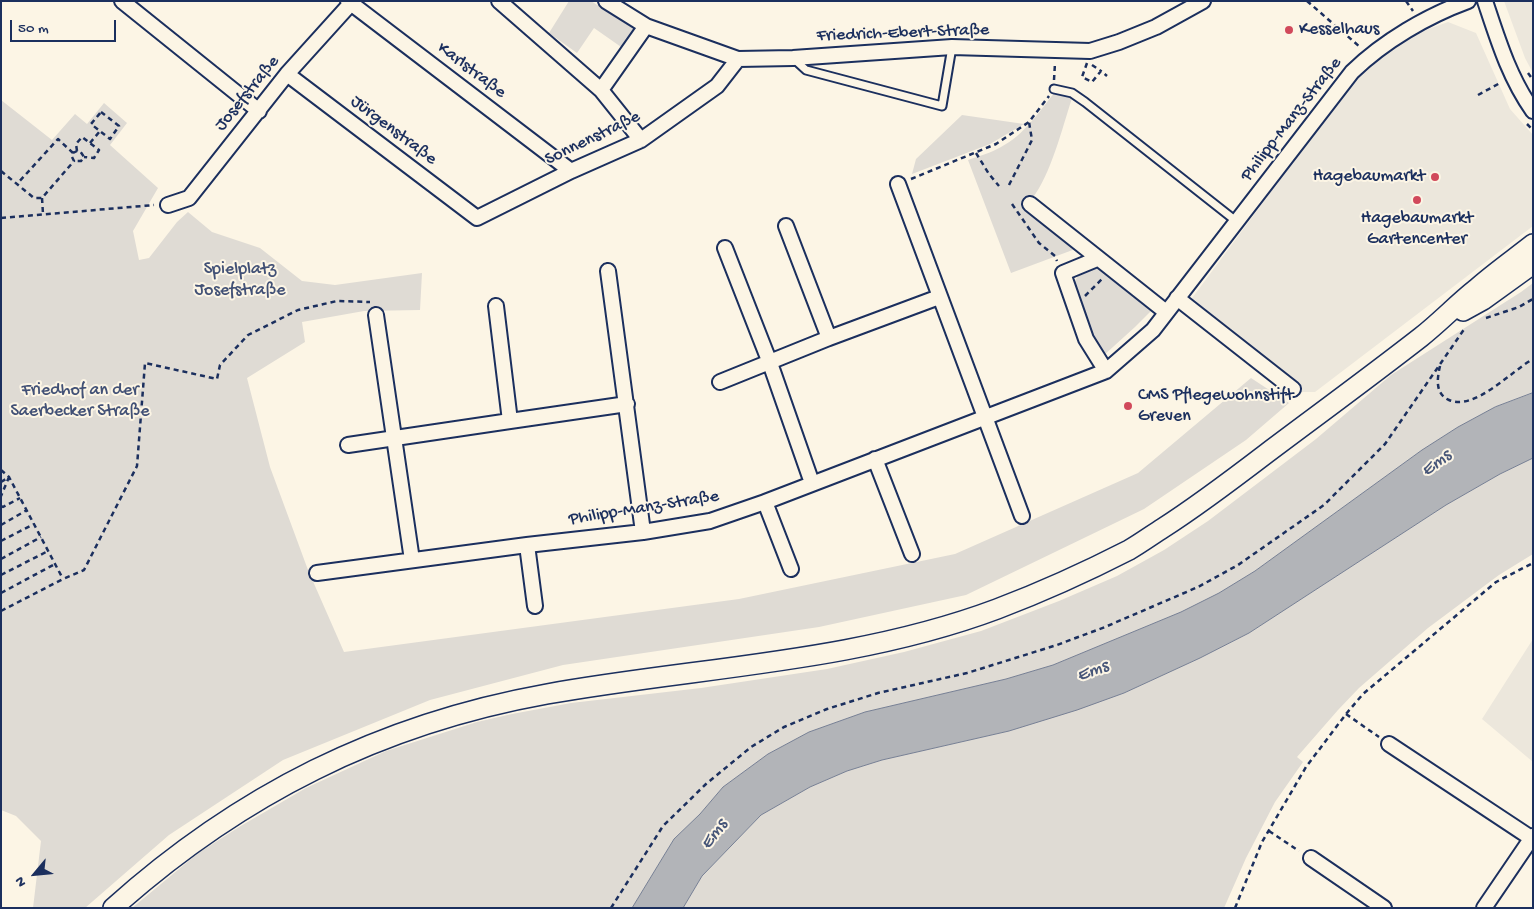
<!DOCTYPE html>
<html>
<head>
<meta charset="utf-8">
<style>
	body { margin:0 }
	#map { position:relative; width:1534px; height:909px; overflow:hidden; background:#fcf5e5; font-family:"Gochi Hand",sans-serif }
	canvas { display:block }
	.frame { position:absolute; inset:0; border:2px solid #1b2f5e; pointer-events:none }
	.north { position:absolute; left:10px; top:849px; width:50px; height:50px; -webkit-text-stroke:4px #fcf5e5; paint-order:stroke; rotate:242deg; font-size:14px; font-weight:700; line-height:20px; text-align:center; color:#1b2f5e }
	.north::after { content:''; display:block; margin:auto; width:18px; height:22px; background:#1b2f5e; clip-path:polygon(50% 0,100% 100%,50% 72%,0 100%) }
	.scale { position:absolute; left:10px; top:20px; width:106px; height:22px; box-sizing:border-box; border:2px solid #1b2f5e; border-top:0; padding-left:6px; font-size:15px; line-height:18px; white-space:nowrap; color:#1b2f5e; -webkit-text-stroke:4px #fcf5e5; paint-order:stroke }
</style>
</head>
<body>
<div id="map">
<canvas width="1534" height="909"></canvas>
<div class="frame"></div>
<div class="north">N</div>
<div class="scale">50 m</div>
</div>
<script>
const ctx = document.querySelector('canvas').getContext('2d');
ctx.lineJoin = 'round';
function fillPath(path, color) { ctx.fillStyle = color; ctx.fill(path, 'evenodd'); }
function stroke(path, color, width, dash) { ctx.strokeStyle = color; ctx.lineWidth = width; ctx.lineCap = dash ? 'butt' : 'round'; ctx.setLineDash(dash || []); ctx.stroke(path); }
function write(font, color, halo, rows, align = 'center') {
  ctx.font = font + ' "Gochi Hand",sans-serif'; ctx.lineWidth = 4; ctx.setLineDash([]); ctx.textBaseline = 'middle'; ctx.strokeStyle = halo; ctx.fillStyle = color; for (const [text, x, y, turn = 0] of rows) {
    ctx.save(); ctx.translate(x, y); ctx.rotate((+turn || 0) * Math.PI / 180); ctx.textAlign = isNaN(turn) ? turn : align; if (halo) ctx.strokeText(text, 0, 0); ctx.fillText(text, 0, 0); ctx.restore();
  }
}
const built = new Path2D(`
	M1504 1H1533V73L1525 58Z
	M1448 22 1476 33 1510 109 1533 135V226L1315 392H1284L1259 373 1184 309 1356 77 1406 37Z
	M1533 639V762L1482 719Z`);
const green = new Path2D(`
	M569 1H591L636 30 624 49 594 28 577 53 549 33Z
	M1055 92 1072 98C1062 129 1051 174 1032 199L1030 198 1023 208 1078 248 1011 273 968 160C979 156 991 153 1001 147 1024 135 1039 112 1055 92Z
	M1 100 52 140 75 114 87 124 104 103 127 123 110 145 158 188 133 231 139 260 149 258 177 222 188 212 212 232 260 248 302 281 335 285 422 273 420 310 364 311 302 322 305 342 247 378 270 467 308 570 344 652 739 599 955 554 1138 473 1251 378 1289 403 1246 440 1144 509 966 595 819 627 563 665 430 700 283 760 169 835 85 908H33L41 841 16 816 1 810Z
	M962 115 1024 124 990 144 912 174 916 159Z
	M1092 268 1100 269 1152 310 1135 327 1103 356 1090 334 1073 287C1076 275 1082 272 1092 268Z
	M1533 283V393L1495 407 1458 427 1422 450 1255 571 1219 593 1181 612 1053 665 1006 679 865 712 809 732 768 754 723 787 700 814 674 839 632 908H132L197 854 239 827 306 788 386 751 477 722 512 714 571 703 701 688 827 669 904 652 981 631 1059 601 1117 576 1164 550 1208 521 1316 439 1391 375 1521 292Z
	M1533 458V554L1499 575 1428 628 1359 688 1338 710 1297 757 1303 762 1275 802 1246 858 1224 908H683L702 876 761 815 810 787 847 771 882 760 1009 731 1124 693 1200 658 1249 633 1446 505 1500 474Z`);
const water = new Path2D(`
	M1533 393V458L1500 474 1446 505 1249 633 1200 658 1124 693 1077 710 1009 731 882 760 847 771 810 787 761 815 702 876 683 908H632L674 839 700 814 723 787 768 754 809 732 865 712 1006 679 1053 665 1181 612 1219 593 1255 571 1422 450 1458 427 1495 407Z`);
const path = new Path2D(`
	M1307 1 1360 47
	M1406 1 1413 11
	M1087 63 1082 77 1092 82 1101 71 1107 76
	M1092 65 1101 71
	M1528 73 1533 80
	M1054 80 1055 63
	M1478 95 1500 83
	M101 112 119 126 110 139 91 124Z
	M1527 124 1533 130
	M90 143 100 131
	M77 151 76 144 82 137 99 150 94 158 84 157
	M73 153 77 151H80L84 157 81 161H74
	M976 153 989 174 999 186
	M1 171 34 198H42L74 161 72 157 73 153 58 139 17 184
	M911 179 996 144 1029 122 1049 96
	M1009 185 1032 140 1029 122
	M42 198 43 214
	M1012 204 1039 243 1055 256 1057 261
	M1 218 154 205
	M1085 296 1102 279
	M1486 318 1519 307 1533 299
	M1440 366C1437 379 1435 394 1449 400 1475 411 1510 372 1533 359
	M1 470 9 477 63 579
	M1 482 9 477 1 496
	M1 506 3 507 20 498
	M1 525 27 510
	M1 541 34 524
	M1 559 41 537
	M1 575 48 551
	M1 593 55 564
	M1 611 63 579 84 570 137 466 145 363 217 379 220 365 248 335 298 310 337 301 370 302
	M1346 714 1379 737
	M1269 831 1299 851
	M611 908 663 826 706 784 751 747 784 727 827 709 878 693 967 673 1057 645 1105 627 1198 587 1238 565 1324 505 1385 444 1465 328
	M1235 908 1262 842 1306 767 1346 714 1363 694 1496 582 1533 563`);
const service = new Path2D(`
	M794 59 806 70 942 106 952 47
	M1054 89 1072 93 1085 102 1236 221`);
const minor = new Path2D(`
	M122 1 259 111
	M348 1 571 171
	M499 1 601 90 641 140
	M606 1 646 26 738 59 793 58 952 47 1090 51 1119 42 1156 27 1203 1
	M1485 1C1498 40 1509 77 1533 111
	M287 74 477 218 571 171 641 140 717 86 738 59
	M601 90 646 26
	M898 184 1022 516
	M1030 204 1166 312
	M168 205 189 198 287 74 353 1
	M786 226 829 338
	M725 248 770 363 812 483
	M1097 259 1063 273 1086 339 1106 371
	M608 271 643 532
	M1177 298 1293 389
	M496 306 510 421 627 404
	M376 315 412 560
	M720 382 829 338 939 297
	M348 445 510 421
	M875 459 912 554
	M765 502 791 569
	M527 545 535 606
	M317 573 527 545 643 532 710 521 765 502 1106 371 1153 330 1352 72C1384 41 1427 16 1468 1
	M1389 744 1531 838
	M1311 858 1384 908
	M1484 908 1533 836`);
const secondary = new Path2D(`
	M1463 311 1483 300 1533 264
	M113 908C239 795 380 724 547 694 697 667 853 663 997 609 1042 592 1086 572 1129 550 1141 543 1152 535 1163 528 1199 505 1233 479 1267 453 1319 414 1371 376 1421 337 1440 322 1457 304 1476 289 1494 273 1514 259 1533 244`);
const markers = [
	[1289,30,5,"#d1495b"],
	[1435,177,5,"#d1495b"],
	[1417,200,5,"#d1495b"],
	[1128,406,5,"#d1495b"]
];
const poiNames = [
	["Kesselhaus",1299,30],
	["Hagebaumarkt",1425,177,"right"],
	["Hagebaumarkt",1417,219,"center"],
	["Gartencenter",1417,240,"center"],
	["CMS Pflegewohnstift",1138,396],
	["Greven",1138,417]
];
const streetNames = [
	["Friedrich-Ebert-Straße",903,34,-2],
	["Karlstraße",471,71,37],
	["Josefstraße",248,94,-51],
	["Philipp-Manz-Straße",1292,120,-52],
	["Jürgenstraße",393,131,37],
	["Sonnenstraße",593,139,-26],
	["Philipp-Manz-Straße",644,509,-9]
];
const parkNames = [
	["Spielplatz",240,270],
	["Josefstraße",240,291],
	["Friedhof an der",80,391],
	["Saerbecker Straße",80,412]
];
const waterNames = [
	["Ems",1437,464,-38],
	["Ems",1093,672,-21],
	["Ems",715,835,-54]
];
fillPath(built, '#ece7dc');
fillPath(green, '#dfdbd4');
fillPath(water, '#b2b4b8');
stroke(water, '#767f94', 1);
stroke(service, '#1b2f5e', 11);
stroke(minor, '#1b2f5e', 18);
stroke(secondary, '#1b2f5e', 22);
stroke(path, '#1b2f5e', 2.5, [5, 4]);
stroke(service, '#fcf5e5', 7);
stroke(minor, '#fcf5e5', 14);
stroke(secondary, '#fcf5e5', 19);
for (const [x, y, r, color] of markers) { const dot = new Path2D(); dot.arc(x, y, r, 0, 2 * Math.PI); ctx.fillStyle = color; ctx.fill(dot); stroke(dot, '#fcf5e5', 2); }
write('18px', '#1b2f5e', '#fcf5e5', poiNames, 'left');
write('18px', '#1b2f5e', '#fcf5e5', streetNames);
write('18px', '#425176', '#fcf5e5', parkNames);
write('italic 19px', '#485779', '#fcf5e5', waterNames);
</script>
</body>
</html>
